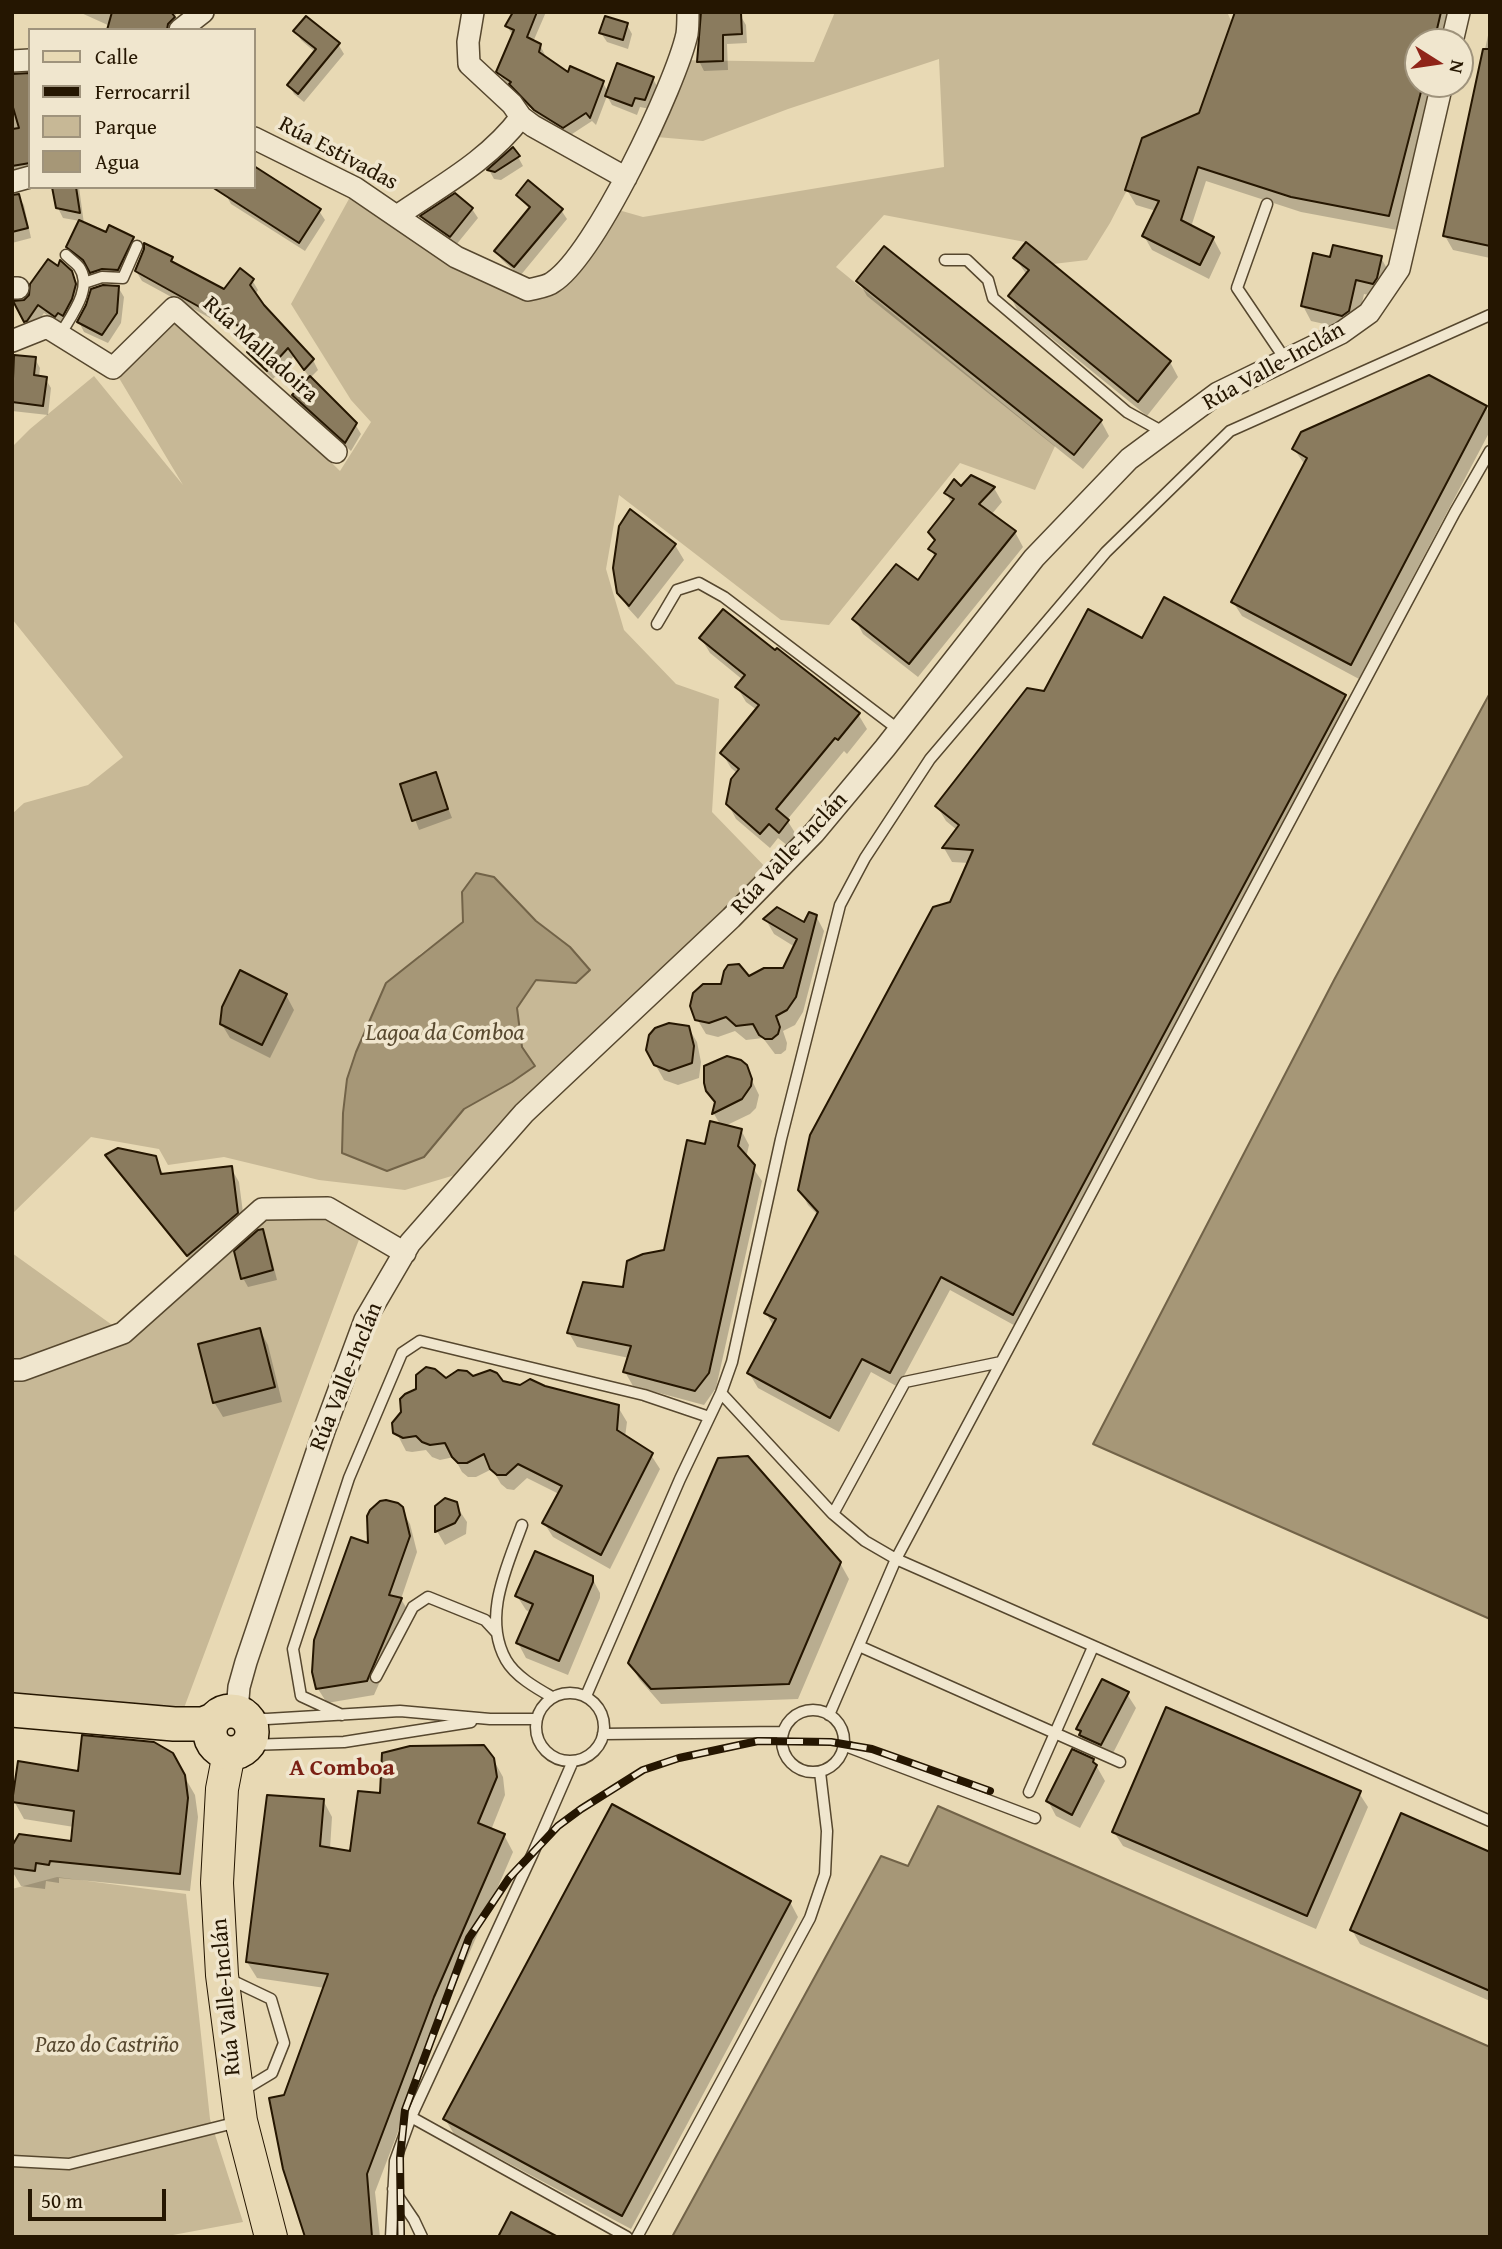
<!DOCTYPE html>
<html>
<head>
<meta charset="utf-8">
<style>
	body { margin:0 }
	#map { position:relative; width:1502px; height:2249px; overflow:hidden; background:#e8d9b4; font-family:"Gentium Book Plus",serif }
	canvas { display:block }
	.frame { position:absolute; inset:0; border:14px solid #251601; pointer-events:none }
	.legend { position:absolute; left:28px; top:28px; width:228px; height:161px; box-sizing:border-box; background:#f0e6ce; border:2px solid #9f937c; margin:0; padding:9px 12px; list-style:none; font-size:21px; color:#251601 }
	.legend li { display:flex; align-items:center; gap:14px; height:35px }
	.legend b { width:35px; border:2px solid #9f937c }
	.north { position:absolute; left:1404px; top:28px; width:70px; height:70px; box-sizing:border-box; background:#f0e6ce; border:2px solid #9f937c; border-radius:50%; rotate:102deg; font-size:19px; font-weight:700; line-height:28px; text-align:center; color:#251601 }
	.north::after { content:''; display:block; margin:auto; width:24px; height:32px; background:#8f2418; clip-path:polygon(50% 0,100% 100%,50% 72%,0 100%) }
	.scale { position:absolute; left:28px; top:2189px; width:138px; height:32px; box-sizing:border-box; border:4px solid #251601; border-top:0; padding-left:9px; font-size:21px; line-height:24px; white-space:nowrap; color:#251601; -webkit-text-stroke:5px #f0e6ce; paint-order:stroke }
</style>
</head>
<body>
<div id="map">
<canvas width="1502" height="2249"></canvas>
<div class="frame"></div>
<ul class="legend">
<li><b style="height:9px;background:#e8d9b4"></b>Calle</li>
<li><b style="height:9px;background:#251601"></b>Ferrocarril</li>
<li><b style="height:19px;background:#c7b896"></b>Parque</li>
<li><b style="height:19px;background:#a69777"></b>Agua</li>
</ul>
<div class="north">N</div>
<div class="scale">50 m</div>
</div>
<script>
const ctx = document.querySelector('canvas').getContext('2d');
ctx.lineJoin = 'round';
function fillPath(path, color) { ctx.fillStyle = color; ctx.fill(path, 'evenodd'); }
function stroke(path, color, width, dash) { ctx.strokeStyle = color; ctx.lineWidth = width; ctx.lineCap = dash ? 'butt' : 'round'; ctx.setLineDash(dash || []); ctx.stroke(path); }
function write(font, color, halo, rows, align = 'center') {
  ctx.font = font + ' "Gentium Book Plus",serif'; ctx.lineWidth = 7; ctx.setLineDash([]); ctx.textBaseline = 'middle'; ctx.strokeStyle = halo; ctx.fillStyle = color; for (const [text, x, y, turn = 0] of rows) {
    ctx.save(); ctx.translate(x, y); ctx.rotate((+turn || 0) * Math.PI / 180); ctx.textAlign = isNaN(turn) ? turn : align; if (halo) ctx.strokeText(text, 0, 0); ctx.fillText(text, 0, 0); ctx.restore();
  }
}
const green = new Path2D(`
	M835 12H1227L1242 44 1225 61 1194 121 1156 134 1110 223 1087 260 1053 264 1025 242 884 215 836 267 1055 446 1035 490 960 463 829 625 781 620 619 495 606 569 624 630 676 684 719 699 712 812 773 875 549 1089 495 1163 405 1190 319 1180 224 1157 168 1165 159 1149 91 1137 12 1214V814L24 803 88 785 123 757 12 619V447L30 429 94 376 183 485 113 368 174 308 340 471 371 422 351 400 291 304 355 188 497 276 553 283 608 207 643 217 944 167 939 59 788 109 703 141 645 136 678 60 814 62ZM477 873 570 947 537 980 517 1008 522 1047 512 1082 464 1109 424 1157 419 955 464 922Z
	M328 1208 363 1229 184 1708 12 1698V1253L115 1327 262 1209Z
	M57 1877 186 1894 210 2119 243 2222 162 2237H12V1889Z`);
const water = new Path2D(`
	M1490 693V1619L1093 1444 1334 980Z
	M476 873 494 877 536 921 570 947 590 970 576 983 536 980 517 1008 522 1047 535 1066 512 1082 464 1109 424 1157 387 1171 342 1153 343 1113 347 1079 356 1052 386 983 463 922 462 892Z
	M938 1806 1490 2047V2237H672L881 1856 908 1866Z`);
const shadow = new Path2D(`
	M79 12H178L173 18 179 28 177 30H109L110 26Z
	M515 12H546L533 42 540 45 545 55 544 58 569 74 603 83 608 92 653 79 658 88 650 109 640 107 637 115 612 105 607 96 596 125 592 121 569 136 541 120 514 88 504 81 498 72 513 36 507 26Z
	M702 12H731L733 15H740L746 25 747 43 727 44 728 70 704 71 699 61Z
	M1237 12H1453L1445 42H1418V84H1434L1397 230 1301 212 1206 181 1191 227 1213 238 1221 253 1209 279 1152 250 1144 236 1156 211 1136 205 1127 190 1201 114Z
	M627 25 632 34 628 49 607 42 601 33Z
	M1490 26V258L1453 250 1445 236Z
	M296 31 338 44 344 54 304 102 294 94 289 85 315 52 301 40Z
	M30 75V173L12 176V76Z
	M518 157 523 166 501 180 494 179 489 170Z
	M254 168 319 211 325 220 305 251 231 204 226 195 254 187Z
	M54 187H79L84 224 107 235 132 239 137 249 123 279 97 281 90 269 74 257 68 247 80 221 63 218 58 208Z
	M518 195 561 210 567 219 520 276 502 260 496 251 530 210Z
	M18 196 24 205 31 238 12 243V197Z
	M472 209 478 218 456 245 427 226 422 217Z
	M884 249 1101 421 1109 436 1083 469 867 296 859 282Z
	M1015 258 1170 362 1178 377 1147 416 1018 311 1010 296 1027 275Z
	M1381 258 1389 272 1382 298 1364 294 1357 326 1351 330 1311 321 1303 306 1331 259Z
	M171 259 176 266 224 291 252 280 258 290 255 295 263 306 313 360 318 370 310 378 355 424 361 434 351 451 300 404 294 395 310 378 294 356 273 379 255 361 249 352 256 346 233 324 218 302 210 318 142 281 136 271Z
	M58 268 71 272 80 288 79 301 61 325 44 313 31 331 25 321V301Z
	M118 287 124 297 121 323 108 343 84 332 79 322Z
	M35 359 40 368 39 377 45 378 51 388 48 415 12 411V368Z
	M1486 407 1490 414V431L1359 679 1242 616 1233 602 1305 465 1294 449Z
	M972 477 994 488 1002 502 991 515 1015 532 1023 547 918 677 863 634 855 619 918 582 935 557 930 549 936 542 930 533 952 504 946 493 961 488Z
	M631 512 675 545 684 560 638 619 628 608 619 592Z
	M701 638 858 714 867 729 847 754 844 751 787 820 797 836 788 846 778 838 770 848 736 819 728 804 737 773 731 768 722 753 757 710 746 702 737 687 743 680 710 653Z
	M1142 640 1344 697 1353 711 1021 1329 950 1290 898 1387 871 1372 839 1432 758 1388 749 1373 774 1327 766 1313 818 1215 808 1205 800 1190 951 904 969 863 952 862 944 848 957 830 946 821 937 806 1044 693Z
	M435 774 452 818 419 830 402 785Z
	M816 916 824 931 803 1012 795 1025 783 1031 787 1043 786 1050 781 1054H775L763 1038 746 1040 735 1031 718 1037 706 1034 697 1019 722 986 784 970 795 947 774 934 766 920 805 925Z
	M286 995 294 1010 270 1058 230 1038 221 1023Z
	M688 1027 697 1042 701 1062 699 1078 678 1085 664 1080 655 1064Z
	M745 1066 759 1095 756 1108 750 1114 725 1126 741 1130 749 1145 746 1158 762 1181 716 1388 704 1405 633 1386 625 1372 629 1358 577 1347 569 1333 624 1289 665 1251 707 1146 721 1126 714 1114 716 1104 708 1090Z
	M107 1156 154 1158 164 1175 231 1168 239 1182 245 1228 197 1269 116 1170Z
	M262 1231 267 1240 277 1280 248 1287 243 1278Z
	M260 1330 268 1345 282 1402 223 1417 214 1402Z
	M473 1378 521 1387 544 1388 618 1407 627 1422 625 1437 651 1455 660 1469 610 1569 553 1537 544 1523 559 1494 527 1478 514 1490 507 1489 501 1484 492 1469 476 1477H468L462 1472 454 1457 440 1460 432 1457 426 1450 412 1452 406 1451 393 1426 445 1380Z
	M453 1501 467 1522 466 1534 445 1545 437 1531Z
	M401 1509 410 1524 417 1552 401 1599 410 1614 374 1695 327 1703 318 1689 370 1546Z
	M840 1563 849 1579 798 1699 661 1704 639 1679 630 1663Z
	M592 1578 600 1593V1598L568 1675 526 1658 518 1643 531 1613 526 1610 517 1596Z
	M1127 1694 1136 1708 1110 1759 1089 1750 1078 1729Z
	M172 1755 195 1795 198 1817 190 1891 59 1878V1883L46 1881 45 1889 21 1886 12 1871V1855L73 1843 74 1827 24 1819 14 1801 80 1773Z
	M493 1759 503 1777 505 1795 491 1830 504 1835 513 1852 443 2014 375 2192 380 2237H307L285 2096 325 1988 257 1978 247 1962 323 1800 332 1817 330 1849 351 1853 381 1795Z
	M1093 1760 1105 1781 1080 1828 1056 1816 1048 1801Z
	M1359 1793 1368 1807 1316 1929 1123 1846 1114 1832Z
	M1490 1854V2001L1360 1944 1352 1930Z
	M790 1902 798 1917 631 2229 454 2134 445 2119Z`);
const building = new Path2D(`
	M112 12H171L175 17 168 24 167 30H107Z
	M513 12H537L527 37 541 44 539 52 568 72 570 66 604 81 590 118 586 113 563 128 534 110 509 84 511 82 496 72 514 30 505 26Z
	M701 12 741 13 742 34 723 35V61L697 62Z
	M1235 12H1441L1434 42H1418V84H1423L1389 216 1291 197 1198 167 1181 220 1214 237 1200 265 1142 236 1159 201 1125 190 1142 138 1199 113Z
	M306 16 340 43 298 94 287 85 316 49 293 31Z
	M605 16 628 23 623 40 599 33Z
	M1483 49H1490V246L1443 236Z
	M617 63 654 77 645 100 635 98 632 106 605 96Z
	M30 73V163L12 166V129L19 128 12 104V74Z
	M513 147 520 156 495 172 487 170Z
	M254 166 321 209 299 243 212 187H254Z
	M528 180 563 209 514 267 494 251 530 207 516 195Z
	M52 187H76L80 213 56 208Z
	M455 193 473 208 450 237 420 216Z
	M19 194 28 228 12 232V195Z
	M79 220 106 232 109 225 134 237 118 270 102 269 90 273 83 260 66 247Z
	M1026 242 1171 361 1138 402 1008 296 1029 270 1013 258Z
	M144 243 173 257 171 261 224 289 240 268 254 279 250 285 264 305 314 359 304 370 288 348 267 371 247 352 256 344 226 314 212 295 205 310 135 271 144 249Z
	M1333 245 1382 256 1377 278 1373 284 1356 280 1349 311 1342 316 1301 306 1313 253 1330 257Z
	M884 246 1102 420 1074 455 856 281Z
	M48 259 58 266 60 260 72 271 76 284 72 299 63 316 58 313 55 317 38 305 27 321 24 322 13 301 24 300 29 295 30 284Z
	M103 285 119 286 117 313 102 335 77 322 86 305 91 289Z
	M14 355 36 357 34 375 47 377 43 406 12 402Z
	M1429 375 1487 406 1351 665 1231 602 1307 458 1292 449 1301 432Z
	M310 376 357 423 345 443 292 395Z
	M971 475 995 487 979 504 1016 531 909 664 852 619 896 564 918 580 936 554 928 549 935 540 928 532 954 499 944 493 954 479 961 486Z
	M630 509 676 544 629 606 617 593 613 568 619 526Z
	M1164 597 1346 695 1013 1315 941 1277 890 1373 862 1359 830 1418 747 1373 776 1319 764 1313 818 1212 798 1190 810 1135 933 907 950 902 973 850 942 848 959 825 935 806 1027 688 1044 691 1088 609 1142 638Z
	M723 609 775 650 777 648 860 713 838 740 835 738 776 809 789 820 779 833 769 824 760 834 726 804 731 779 739 769 720 753 759 705 735 687 745 675 699 638Z
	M436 772 448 809 412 821 400 784Z
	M777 907 804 922 809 912 817 915 796 997 787 1010 776 1016 780 1027 778 1034 772 1039H765L759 1035 753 1024 736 1026 726 1017 709 1023 695 1020 690 1006 693 993 703 984H721L724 971 728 965 739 964 749 976 764 968H783L797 939 763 919Z
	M240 970 287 994 262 1045 220 1024 222 1007Z
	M669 1023 689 1026 694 1046 692 1063 669 1071 654 1065 646 1050 649 1035 655 1028Z
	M727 1056 741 1060 747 1065 752 1079 751 1086 742 1099 712 1114 715 1102 706 1091 704 1083V1066Z
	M710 1121 742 1129 738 1146 755 1165 709 1373 695 1391 623 1372 631 1346 567 1333 583 1282 623 1287 627 1261 643 1254 664 1250 687 1140 705 1144Z
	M118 1148 156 1156 161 1174 232 1166 238 1213 187 1256 105 1155Z
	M263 1229 273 1270 241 1279 234 1251 258 1230Z
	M260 1328 275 1387 213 1403 198 1344Z
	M426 1367 435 1369 446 1378 458 1370 467 1371 473 1376 490 1370 497 1373 503 1381 520 1385 530 1379 545 1386 619 1405 617 1430 653 1453 601 1555 542 1523 562 1486 518 1464 506 1475H497L490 1469 484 1454 467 1463H458L452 1457 445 1443 430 1445 422 1442 416 1436 403 1438 393 1433 392 1423 401 1412 400 1399 405 1394 416 1389V1375Z
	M748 1456 841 1562 789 1684 651 1689 628 1663 718 1458Z
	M445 1498 457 1502 460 1515 455 1523 435 1532V1506Z
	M386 1500 398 1503 403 1507 410 1536 389 1595 402 1598 367 1681 316 1689 312 1672 314 1640 351 1537 368 1543 367 1516 370 1510 380 1501Z
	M535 1551 593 1576V1582L559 1661 516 1643 533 1604 515 1596Z
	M1102 1679 1129 1692 1101 1745 1079 1735 1081 1731 1076 1729Z
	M1166 1707 1361 1791 1307 1916 1112 1832Z
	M82 1735 154 1742 173 1753 185 1775 188 1798 180 1874 50 1861 49 1865 36 1863 35 1871 12 1868V1846L19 1834 71 1841 74 1811 12 1802 18 1761 78 1771Z
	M484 1745 494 1758 497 1777 478 1823 505 1834 434 1997 367 2174 372 2237H305L283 2169 269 2098 284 2095 328 1974 246 1962 267 1795 324 1799 320 1846 350 1851 358 1791 380 1793 382 1753 410 1746Z
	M1072 1749 1094 1759 1093 1762 1097 1765 1072 1815 1046 1801Z
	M612 1804 791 1901 622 2216 443 2119Z
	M1401 1813 1490 1852V1991L1350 1930Z
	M511 2212 558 2237H498Z`);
const service = new Path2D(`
	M1267 204 1237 288 1285 359
	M945 260H967L988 280 993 298 1127 412 1165 433
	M84 283 102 277 123 278 137 246
	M60 335C70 317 94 288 79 267 76 263 70 259 66 255
	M657 624 677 590 699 583 724 597 899 730
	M721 1393 833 1514 865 1541 896 1559 1490 1821
	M833 1514 905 1382 1001 1362
	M522 1525C507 1567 482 1617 506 1660 515 1676 536 1688 552 1697
	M859 1646 1120 1762
	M376 1677 413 1607 428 1597 485 1620 497 1633
	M536 1727a34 34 0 1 1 68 0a34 34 0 1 1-68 0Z
	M586 1696 680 1479 721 1393 732 1362 781 1139 840 905 865 858 930 759 1106 552 1230 431 1490 315
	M782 1741a31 31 0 1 1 62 0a31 31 0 1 1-62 0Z
	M342 1715 301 1696 293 1649 349 1478 402 1353 420 1341 644 1395 709 1417
	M829 1715 896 1559 1455 512 1490 451
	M247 1718 267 1719 400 1711 490 1719H536
	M603 1734 783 1732
	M248 1745 344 1742 471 1722
	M843 1745 1035 1818
	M1029 1792 1093 1647
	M227 1978 271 1999 284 2043 272 2073 242 2091
	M411 2117 627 2237
	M12 2161 69 2164 238 2122
	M393 2189 414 2220 422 2237
	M391 2237 395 2161 411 2117 533 1853 573 1761
	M637 2237 810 1918 825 1874 827 1831 820 1772`);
const minor = new Path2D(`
	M473 12 468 42 469 64 512 104 521 117
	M180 30 203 12
	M1452 42 1459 12
	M12 61 30 60
	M254 138 355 188 456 257 528 290C535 288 547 287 553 282 595 255 676 84 687 34 688 27 688 19 688 12
	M12 182 30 177
	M397 216C442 185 488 161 521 117L533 126 626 178
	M12 288H18
	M12 341 47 327 113 368 174 308 336 452
	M12 1370H22L123 1333 262 1209 328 1208 405 1253
	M237 1711 239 1687 246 1662 325 1428 365 1320 410 1243 524 1113 731 918 814 833 885 748 1034 558 1129 459 1218 393 1341 333 1369 313 1399 269 1442 84`);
const primary = new Path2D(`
	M229 1753 222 1789 217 1883 222 1975 241 2121 271 2237`);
const trunk = new Path2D(`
	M12 1710 174 1724H203L213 1720
	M210 1732a21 21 0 1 1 42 0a21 21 0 1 1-42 0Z`);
const rail = new Path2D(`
	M401 2237 400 2158 405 2110 469 1938 509 1878 558 1826 581 1809 643 1770 679 1758 758 1741 831 1742 872 1749 990 1791`);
const streetNames = [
	["Rúa Estivadas",338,154,28],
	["Rúa Malladoira",260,350,42],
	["Rúa Valle-Inclán",1274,367,-29],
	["Rúa Valle-Inclán",790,854,-47],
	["Rúa Valle-Inclán",347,1377,-68],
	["Rúa Valle-Inclán",227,1997,-95]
];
const parkNames = [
	["Pazo do Castriño",107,2046]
];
const waterNames = [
	["Lagoa da Comboa",445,1034]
];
const neighbourhoodNames = [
	["A Comboa",342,1769]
];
fillPath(green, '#c7b896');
fillPath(water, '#a69777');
stroke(water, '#726348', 2);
fillPath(shadow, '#0003');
fillPath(building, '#8a7b5e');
stroke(building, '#251601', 2);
stroke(service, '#56472e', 13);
stroke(minor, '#56472e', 24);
stroke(primary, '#251601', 34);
stroke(trunk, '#251601', 36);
stroke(service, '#f0e6ce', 10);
stroke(minor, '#f0e6ce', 21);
stroke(primary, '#e8d9b4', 32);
stroke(trunk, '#e8d9b4', 33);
stroke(rail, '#251601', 8);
stroke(rail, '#f0e6ce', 5, [16]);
write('23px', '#251601', '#f0e6ce', streetNames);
write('italic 23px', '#56472e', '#f0e6ce', parkNames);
write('italic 24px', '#594a30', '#f0e6ce', waterNames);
write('bold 24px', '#7a1f14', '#f0e6ce', neighbourhoodNames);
</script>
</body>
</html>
